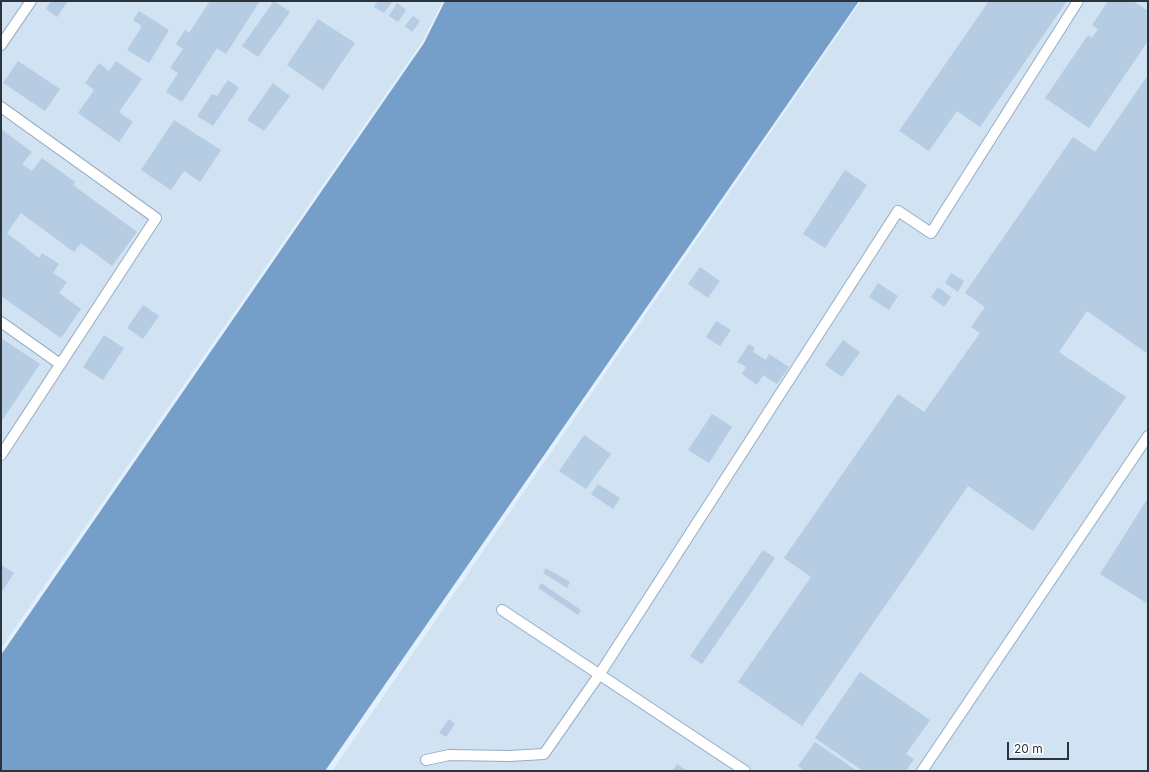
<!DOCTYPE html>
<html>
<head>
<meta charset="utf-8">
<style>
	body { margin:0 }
	#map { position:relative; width:1149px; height:772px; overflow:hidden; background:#e2effd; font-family:Inter,sans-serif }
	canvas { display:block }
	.frame { position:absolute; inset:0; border:2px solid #2b343c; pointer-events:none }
	.scale { position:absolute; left:1007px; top:742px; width:62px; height:18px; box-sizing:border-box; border:2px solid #2b343c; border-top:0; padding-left:5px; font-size:12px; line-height:14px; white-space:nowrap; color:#2b343c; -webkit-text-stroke:3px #fff; paint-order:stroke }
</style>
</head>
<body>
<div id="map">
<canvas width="1149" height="772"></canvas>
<div class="frame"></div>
<div class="scale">20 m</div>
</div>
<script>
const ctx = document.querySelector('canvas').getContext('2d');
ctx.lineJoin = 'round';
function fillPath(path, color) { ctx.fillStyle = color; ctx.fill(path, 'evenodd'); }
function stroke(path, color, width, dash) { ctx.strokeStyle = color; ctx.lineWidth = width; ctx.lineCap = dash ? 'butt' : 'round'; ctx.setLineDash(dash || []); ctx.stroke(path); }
const built = new Path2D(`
	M1 1H443L422 42 1 648Z
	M861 1H1148V771H332Z`);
const water = new Path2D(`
	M445 1H859L325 771H1V655L424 43Z`);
const building = new Path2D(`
	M51 1H68L57 17 46 9Z
	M210 1H260L226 54 217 48 182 102 166 92 178 73 170 68 183 49 176 44 185 30 189 33Z
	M274 1 290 12 258 57 242 46Z
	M378 1 392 2 384 13 374 7Z
	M989 1H1067L980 127 957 111 929 151 899 131Z
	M1108 1H1133L1148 11V41L1089 128 1045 98 1088 35 1092 38 1098 29 1092 25Z
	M397 3 406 10 398 22 389 16Z
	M139 11 169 30 149 63 127 50 142 26 133 20Z
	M413 16 420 21 412 32 405 26Z
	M318 19 355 43 323 90 287 65Z
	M18 61 60 89 45 111 3 83Z
	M116 61 142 79 119 112 133 122 119 142 78 113 94 90 85 83 99 63 109 71Z
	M1148 75V354L1087 311 1059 352 1126 397 1033 531 968 486 802 726 738 682 811 577 784 558 898 394 924 412 980 333 971 327 985 307 965 293 1073 137 1095 152Z
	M228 80 239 88 213 126 197 116 212 94 217 96Z
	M273 83 290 96 264 131 247 120Z
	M174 120 221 150 200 182 184 171 171 190 141 170Z
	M1 129 32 152 22 164 32 171 42 158 75 182 73 185 137 232 112 266 81 243 74 252 21 213 7 233 39 258 42 253 59 264 53 273 67 282 59 293 81 309 61 338 1 296Z
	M845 170 867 185 825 248 803 234Z
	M700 267 720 281 708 298 688 284Z
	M951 273 964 281 958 292 945 283Z
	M878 283 898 296 889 310 869 297Z
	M938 287 951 297 944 307 931 297Z
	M143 305 159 316 143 339 127 328Z
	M716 321 731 330 720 346 706 337Z
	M104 335 124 348 103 380 83 367Z
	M1 338 40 364 1 422Z
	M843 340 860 352 842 377 825 365Z
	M749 344 755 348 753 352 766 360 769 354 789 367 777 384 763 375 757 385 742 374 746 367 737 362Z
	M712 414 732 427 709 463 688 450Z
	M584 435 611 454 586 489 559 471Z
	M598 484 620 498 613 509 591 494Z
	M1148 498V604L1100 574Z
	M763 550 775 558 702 664 690 656Z
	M1 565 14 573 1 593Z
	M546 568 570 582 567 588 543 573Z
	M541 583 581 610 578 615 538 588Z
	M860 672 930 720 906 754 914 759 906 771H863L815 738Z
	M449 719 455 724 446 737 439 733Z
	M815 742 857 771H805L798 766Z
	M677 764 687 771H672Z`);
const lane = new Path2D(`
	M1 45 31 1
	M1 107 156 218 1 455
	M1 322 60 364
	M502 610 745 771
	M426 760 449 755 510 756 544 754 599 675 898 211 931 233 1078 1
	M922 771 1148 436`);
fillPath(built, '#d1e2f2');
fillPath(water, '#759fc8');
fillPath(building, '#b6cce2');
stroke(lane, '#97adc2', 12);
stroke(lane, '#fff', 10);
</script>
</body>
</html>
